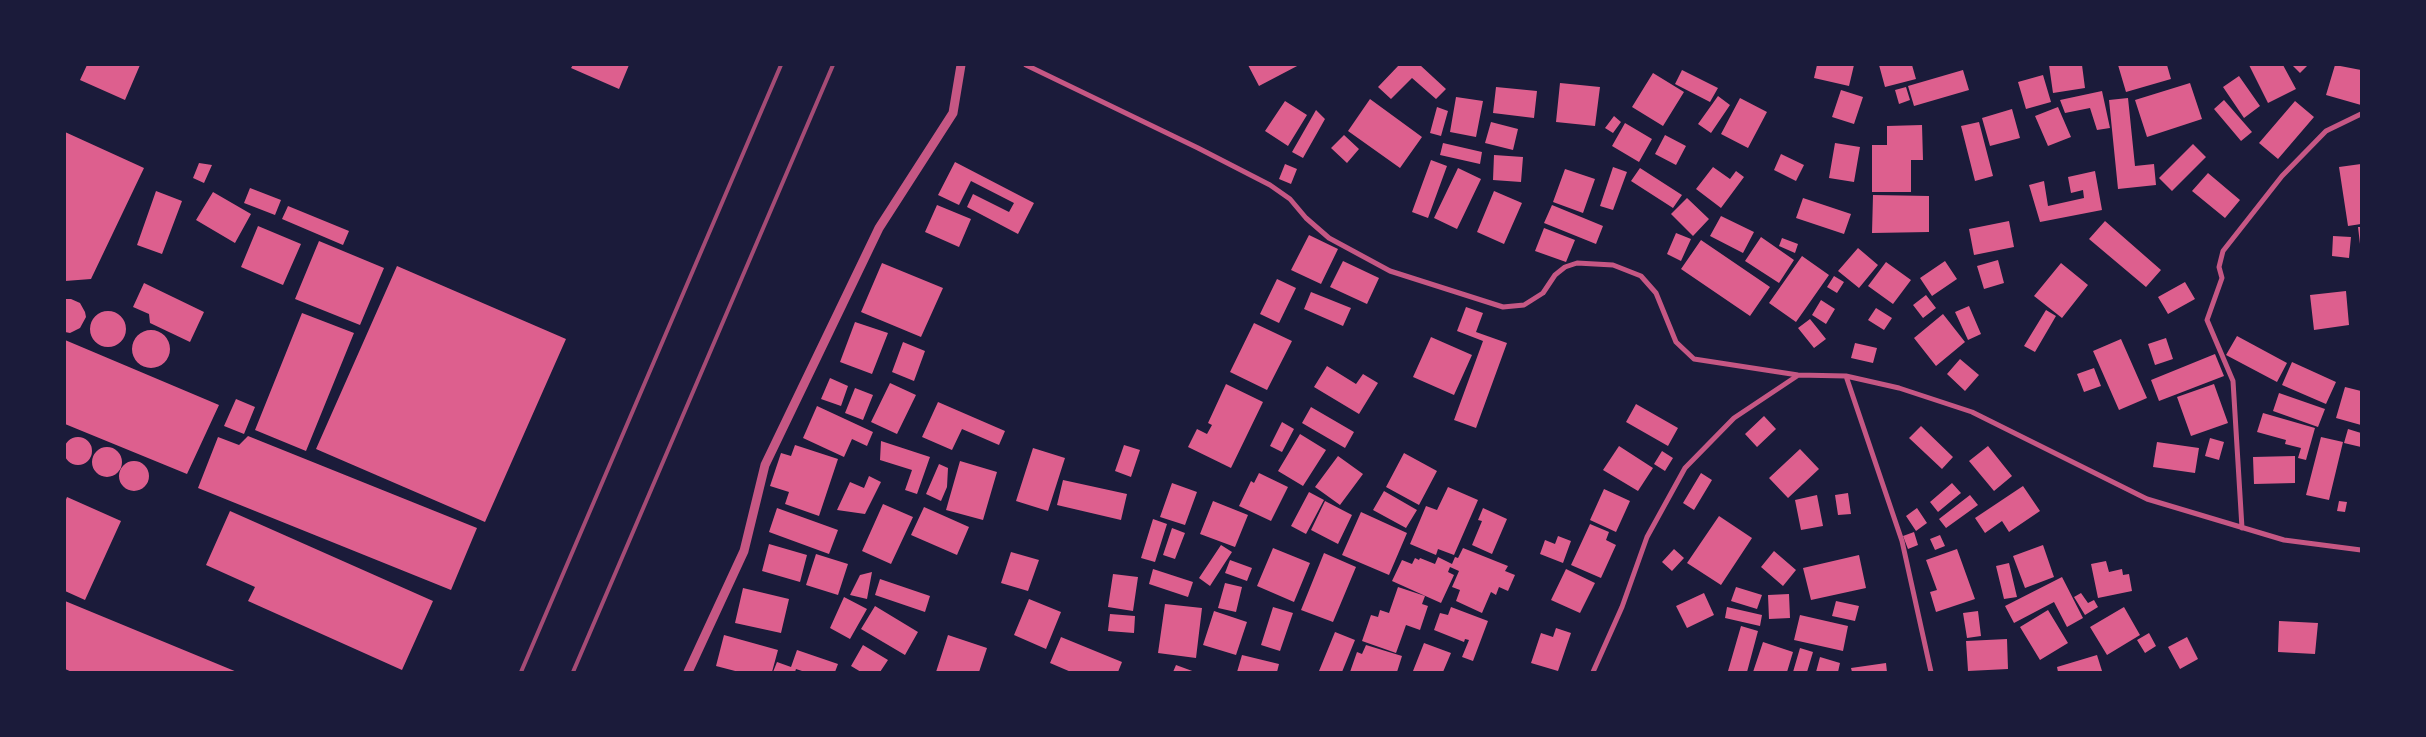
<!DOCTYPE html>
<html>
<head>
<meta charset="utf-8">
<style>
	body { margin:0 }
	#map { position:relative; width:2426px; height:737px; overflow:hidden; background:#1b1b3a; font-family:"Asap Condensed",sans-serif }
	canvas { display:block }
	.frame { position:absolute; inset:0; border:66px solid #1b1b3a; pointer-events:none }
</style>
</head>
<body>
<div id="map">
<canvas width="2426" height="737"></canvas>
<div class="frame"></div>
</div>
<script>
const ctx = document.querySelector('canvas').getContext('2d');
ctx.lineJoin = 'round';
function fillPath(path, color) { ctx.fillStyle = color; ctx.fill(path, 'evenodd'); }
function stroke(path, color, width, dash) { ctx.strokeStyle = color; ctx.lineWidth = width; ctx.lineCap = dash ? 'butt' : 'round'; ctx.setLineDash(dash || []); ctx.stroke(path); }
const building = new Path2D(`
	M87 65H140L125 100 80 80Z
	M573 65H629L619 89 571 68Z
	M1248 65H1299L1259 86Z
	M1399 65H1420L1446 89 1436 99 1412 78 1391 99 1378 87Z
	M1817 65H1854L1849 86 1814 78Z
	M1879 65H1912L1916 79 1885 87Z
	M2049 65H2082L2085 88 2053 93Z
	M2118 65H2167L2171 79 2126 92Z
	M2249 65H2283L2296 89 2268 103Z
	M2292 65H2308L2300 73Z
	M2335 65 2361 70V105L2326 95Z
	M1682 70 1718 88 1710 102 1675 84Z
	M1963 70 1969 90 1914 106 1908 86Z
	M1653 73 1684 92 1663 126 1632 107Z
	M2043 75 2051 102 2026 109 2018 82Z
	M2239 76 2260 106 2244 118 2223 87Z
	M1560 83 1600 87 1595 126 1556 122Z
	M2190 83 2202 119 2147 137 2135 100Z
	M1496 87 1537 91 1534 118 1493 113Z
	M1906 87 1910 100 1899 104 1895 90Z
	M1841 90 1863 97 1854 124 1832 117Z
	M2102 91 2110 128 2097 130 2090 108 2065 113 2060 100Z
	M1718 96 1730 105 1711 133 1698 124Z
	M1456 97 1483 101 1476 137 1450 132Z
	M1740 98 1767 112 1748 148 1721 134Z
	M2128 98 2135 166 2154 164 2156 185 2118 189 2109 100Z
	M1370 99 1422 137 1400 168 1348 131Z
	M2224 100 2252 132 2241 141 2214 109Z
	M1285 101 1307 115 1288 146 1265 131Z
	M2295 101 2314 117 2278 159 2259 143Z
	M1437 107 1448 111 1441 136 1430 133Z
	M2058 107 2071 137 2048 146 2035 116Z
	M2012 109 2020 138 1990 146 1982 118Z
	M1316 110 1325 119 1303 158 1292 152Z
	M1614 116 1621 122 1613 133 1605 128Z
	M1491 122 1518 129 1513 150 1485 143Z
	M1979 122 1993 176 1975 181 1961 126Z
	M1625 123 1652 139 1639 162 1612 146Z
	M1922 125 1923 160H1911V192H1872V145H1887V126Z
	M65 132 144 168 91 279 65 281Z
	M1344 135 1359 149 1347 163 1331 148Z
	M1665 135 1686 146 1676 165 1655 154Z
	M1443 143 1482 152 1480 164 1440 155Z
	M1835 143 1860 147 1854 182 1829 178Z
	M2193 144 2206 157 2172 191 2159 178Z
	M1781 154 1804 165 1796 181 1774 170Z
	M1494 155 1523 157 1521 182 1493 180Z
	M1431 160 1447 166 1428 218 1412 212Z
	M955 162 1034 203 1018 234 967 207 973 194 1009 212 1014 203 971 181 959 205 938 195Z
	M199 163 212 165 204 183 193 178Z
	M1285 164 1297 169 1291 184 1279 179Z
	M2361 164V224L2348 226 2339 167Z
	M1613 167 1627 172 1613 210 1600 206Z
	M1713 167 1730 179 1736 171 1744 177 1721 208 1696 189Z
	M1458 168 1481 179 1457 229 1434 218Z
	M1640 168 1682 195 1673 208 1631 181Z
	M1565 169 1595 179 1583 213 1553 202Z
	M2095 171 2102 210 2040 222 2029 185 2044 181 2048 206 2084 198 2083 190 2071 193 2068 177Z
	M2208 173 2240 200 2225 218 2192 191Z
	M250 188 281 200 275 215 244 203Z
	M156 191 182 201 162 254 137 245Z
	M1494 191 1522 203 1504 244 1477 232Z
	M213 192 251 214 235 243 196 220Z
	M1873 195 1929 196V232L1872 233Z
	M1687 198 1709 219 1693 236 1671 214Z
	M1803 198 1851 214 1844 234 1796 218Z
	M937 205 971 219 959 247 925 232Z
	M1552 205 1603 226 1596 244 1544 223Z
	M288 206 349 231 343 245 282 219Z
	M1721 216 1754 232 1743 253 1710 236Z
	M2009 221 2014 247 1974 255 1969 229Z
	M2105 221 2161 270 2146 287 2089 239Z
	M258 226 301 244 283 285 241 267Z
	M2358 227H2361V244H2360Z
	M1544 228 1575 240 1566 262 1535 251Z
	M1676 233 1691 239 1681 261 1667 254Z
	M1309 235 1338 249 1321 284 1291 270Z
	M2333 236 2351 237 2349 258 2332 256Z
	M1761 237 1794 260 1779 283 1745 261Z
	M1782 238 1798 244 1795 253 1779 246Z
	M1701 240 1770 287 1750 316 1681 269Z
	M319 241 384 268 360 325 295 299Z
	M1858 248 1878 265 1859 288 1838 271Z
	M1802 256 1829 275 1796 322 1769 303Z
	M1998 260 2004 283 1984 289 1977 266Z
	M1343 261 1379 278 1367 304 1330 287Z
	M1945 261 1957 279 1932 296 1920 278Z
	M1886 262 1911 280 1893 304 1868 286Z
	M882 263 943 288 921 337 861 312Z
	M2061 263 2088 285 2062 318 2034 296Z
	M397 266 566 339 485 522 316 449Z
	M1834 276 1844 282 1837 293 1827 287Z
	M1277 279 1296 288 1279 323 1260 314Z
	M2185 282 2195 299 2168 314 2158 297Z
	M144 283 204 312 190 342 150 323 149 314 133 307Z
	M2346 291 2349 325 2314 330 2310 295Z
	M1311 292 1351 308 1343 326 1304 309Z
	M1926 295 1936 308 1923 318 1913 305Z
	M65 299H71L80 303 85 312 86 317 80 328 70 333 65 332Z
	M1821 300 1835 309 1826 324 1812 315Z
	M1969 306 1981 334 1968 340 1955 312Z
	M1466 307 1483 313 1476 332 1507 343 1476 428 1454 420 1483 341 1457 331Z
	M1876 308 1892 318 1884 330 1868 320Z
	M2046 310 2056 316 2035 352 2024 346Z
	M90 329a18 18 0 1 1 36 0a18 18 0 1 1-36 0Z
	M302 313 354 333 306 451 255 430Z
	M1943 314 1965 342 1936 366 1914 338Z
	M1810 319 1826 339 1814 348 1798 328Z
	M855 322 888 333 872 374 840 362Z
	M1254 323 1292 341 1267 390 1230 372Z
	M132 349a19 19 0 1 1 38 0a19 19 0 1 1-38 0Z
	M2237 336 2287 363 2277 382 2226 355Z
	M1431 337 1472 355 1454 395 1413 377Z
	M2166 338 2173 359 2155 365 2148 344Z
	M2121 339 2147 398 2119 410 2093 351Z
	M65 340 219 405 187 474 65 424Z
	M903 342 925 351 914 381 892 372Z
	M1855 343 1877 348 1873 363 1851 358Z
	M2215 354 2224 376 2159 401 2151 380Z
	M1960 359 1979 375 1965 391 1947 374Z
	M2292 362 2336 382 2326 404 2282 385Z
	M1327 366 1356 384 1363 374 1378 383 1359 414 1314 387Z
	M2094 368 2101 386 2084 392 2077 374Z
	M830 378 848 386 841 406 821 399Z
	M890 383 916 395 897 434 871 422Z
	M1226 384 1263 402 1231 468 1188 447 1197 429 1207 434 1212 425 1208 423Z
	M2214 384 2228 423 2191 436 2177 397Z
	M2345 387 2361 391V425L2336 418Z
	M855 388 873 395 863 420 845 413Z
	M2279 393 2325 409 2318 427 2273 411Z
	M236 399 255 407 244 434 224 426Z
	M938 402 1005 431 999 445 962 429 952 450 922 437Z
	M1636 404 1678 428 1668 446 1626 422Z
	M817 406 873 432 867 446 852 439 844 457 803 438Z
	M1311 407 1354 432 1345 448 1302 423Z
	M2263 413 2315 428 2306 460 2298 458 2301 448 2285 444 2286 440 2257 432Z
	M1764 416 1776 429 1757 447 1745 434Z
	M1282 422 1294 429 1282 452 1270 446Z
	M1921 426 1953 457 1942 469 1909 438Z
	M2348 429 2361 433V447L2344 443Z
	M1300 434 1326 450 1303 486 1278 471Z
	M248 436 477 528 451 590 198 488 218 437 239 445Z
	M64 451a14 14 0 1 1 28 0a14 14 0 1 1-28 0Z
	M2321 437 2343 442 2329 500 2306 495Z
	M2210 438 2224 442 2219 460 2205 456Z
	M881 441 930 457 917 494 905 490 912 470 880 460Z
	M2157 442 2199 448 2195 473 2153 467Z
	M795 445 838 459 819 516 785 504 789 492 770 486 781 453 791 456Z
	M1124 445 1140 450 1131 477 1115 471Z
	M1619 446 1653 468 1638 491 1603 470Z
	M1988 446 2012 476 1994 491 1969 461Z
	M92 462a15 15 0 1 1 30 0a15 15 0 1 1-30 0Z
	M1033 448 1065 458 1048 511 1016 501Z
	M1800 449 1819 469 1788 498 1769 478Z
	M1662 451 1673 458 1665 471 1654 464Z
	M1404 453 1437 471 1419 505 1386 487Z
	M1338 456 1363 474 1340 505 1315 487Z
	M2295 456V483L2254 484 2253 457Z
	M960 461 997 472 983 520 946 510Z
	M119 476a15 15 0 1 1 30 0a15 15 0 1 1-30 0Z
	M939 464 948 468 947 487 941 501 926 494Z
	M1259 473 1288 487 1271 521 1239 506 1251 481 1254 483Z
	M1701 473 1712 480 1694 510 1683 503Z
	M869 476 881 482 865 514 837 510 850 482 864 488Z
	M1063 480 1127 494 1121 520 1057 505Z
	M1172 483 1197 492 1185 525 1160 517Z
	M1952 483 1961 493 1938 512 1930 502Z
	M2023 486 2040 511 2009 532 2002 521 1985 533 1975 518Z
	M1448 487 1478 500 1454 555 1438 549 1436 555 1410 544 1426 506 1437 510Z
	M1604 489 1630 501 1616 532 1590 520Z
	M1384 491 1417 510 1406 528 1373 510Z
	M1309 492 1324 500 1306 534 1291 526Z
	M1848 493 1851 514 1838 515 1835 495Z
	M1817 495 1823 526 1801 530 1795 500Z
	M1970 495 1978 505 1946 528 1939 519Z
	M67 497 121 521 85 600 65 591V502Z
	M1213 501 1248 515 1235 547 1200 534Z
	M1325 501 1352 515 1338 544 1311 530Z
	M2339 501 2347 502 2345 512 2337 511Z
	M883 504 913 517 891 564 862 551Z
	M924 507 969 527 957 555 911 535Z
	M777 508 838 530 829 554 769 532Z
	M1483 508 1507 519 1492 554 1472 545 1482 521 1478 520Z
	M1917 508 1927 523 1916 531 1906 516Z
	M230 511 433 601 402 670 248 601 255 587 206 565Z
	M1361 512 1407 533 1389 575 1342 555Z
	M1719 516 1752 538 1721 585 1687 563Z
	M1153 519 1167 524 1155 562 1141 558Z
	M1590 524 1609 532 1606 540 1616 545 1601 578 1571 565Z
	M1172 528 1185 533 1175 559 1163 555Z
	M1914 532 1918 545 1908 549 1903 536Z
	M1940 535 1945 546 1935 550 1930 539Z
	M1558 536 1571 541 1563 563 1540 554 1545 540 1555 544Z
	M769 544 807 555 800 582 762 571Z
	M1221 545 1232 552 1210 586 1199 578Z
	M2043 545 2054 577 2025 588 2013 556Z
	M1273 548 1310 563 1294 602 1257 586Z
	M1463 548 1508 566 1505 571 1515 575 1508 591 1499 587 1496 595 1491 592 1482 613 1456 601 1460 590 1452 587 1459 571 1450 567 1448 572 1454 575 1441 603 1392 581 1402 560 1412 564 1415 558 1419 560 1420 558 1435 564 1438 557 1452 564 1455 557 1458 558Z
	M1674 549 1684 558 1672 571 1662 562Z
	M1957 549 1975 599 1936 612 1930 592 1937 590 1926 560Z
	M1774 551 1796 570 1783 586 1761 567Z
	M1011 552 1039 560 1028 591 1001 583Z
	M1324 553 1356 567 1333 622 1301 610Z
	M816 554 848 564 838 595 806 585Z
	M1859 555 1866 588 1811 600 1803 568Z
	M1230 560 1252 568 1247 581 1225 573Z
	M2106 561 2109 572 2122 569 2123 575 2129 574 2132 591 2098 598 2091 564Z
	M2009 563 2017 597 2004 599 1996 566Z
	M1153 569 1193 582 1188 597 1149 584Z
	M1566 569 1595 583 1580 613 1551 600Z
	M872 572 867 599 850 595 860 575Z
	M1113 574 1138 577 1133 611 1108 607Z
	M2062 577 2083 618 2067 627 2054 602 2014 623 2005 606Z
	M880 579 930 596 925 612 875 595Z
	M1225 583 1242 587 1236 612 1218 608Z
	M1398 587 1425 596 1422 604 1428 606 1420 630 1406 625 1396 653 1362 641 1371 615 1378 617 1380 610 1389 613Z
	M1736 587 1762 595 1757 609 1731 601Z
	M743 588 789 599 781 633 735 623Z
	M1704 593 1714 615 1687 628 1676 606Z
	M2081 593 2088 603 2094 600 2098 607 2085 615 2074 597Z
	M1789 594 1790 618 1769 619 1768 595Z
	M844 597 867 609 850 639 830 628Z
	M1029 599 1061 612 1046 649 1014 635Z
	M65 601 237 672H72L65 669Z
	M1836 601 1859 606 1855 621 1832 616Z
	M1165 604 1202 608 1196 658 1158 653Z
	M875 606 918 632 905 655 861 629Z
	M1273 607 1293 613 1280 651 1261 645Z
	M1451 607 1488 621 1473 661 1462 657 1469 640 1465 639 1464 642 1434 630 1440 613 1448 615Z
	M1727 607 1762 615 1760 626 1725 618Z
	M2124 607 2140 635 2107 655 2090 627Z
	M2048 610 2068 643 2040 660 2020 627Z
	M1214 611 1247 622 1236 655 1203 645Z
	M1978 611 1981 636 1967 638 1963 613Z
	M1110 614 1135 616 1134 633 1108 631Z
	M1800 615 1848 626 1843 651 1794 640Z
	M2279 621 2318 623 2315 654 2278 652Z
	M1741 626 1758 631 1747 672H1731L1728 671Z
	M1556 628 1571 633 1558 671 1531 663 1541 633 1553 637Z
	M1335 632 1355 640 1342 672H1322L1319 671Z
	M2149 633 2156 646 2145 653 2137 640Z
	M724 635 778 650 772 672H739L716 666Z
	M948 635 987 648 979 672H936Z
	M1061 637 1122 662 1118 672H1071L1050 663Z
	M2187 637 2198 659 2180 669 2168 647Z
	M2007 639 2008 669 1968 671 1966 641Z
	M1763 642 1793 652 1787 672H1753Z
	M1424 643 1451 653 1443 672 1413 671Z
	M863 645 888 660 880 672H861L851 666Z
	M1366 645 1402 656 1397 672H1350L1357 652 1362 654Z
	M1800 648 1813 652 1807 672H1793Z
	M797 650 838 664 835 672H805L796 669 795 672H773L777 662 791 667Z
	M1242 655 1279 664 1277 672H1237Z
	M2097 655 2102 671 2058 672 2057 667Z
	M1820 657 1840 663 1838 672H1816Z
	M1886 663 1887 672H1852L1851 668Z
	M1176 665 1195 672H1173Z`);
const minor = new Path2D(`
	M1026 65 1198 148 1270 185 1290 199 1306 218 1329 238 1390 271 1503 307 1524 305 1543 293 1555 275 1565 267 1577 263 1613 265 1641 276 1656 293 1676 342 1694 359 1798 375 1846 376 1899 388 1972 412 2147 499 2284 540 2361 550
	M1846 376 1902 541 1931 672
	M2242 528 2233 381 2207 320 2222 278 2219 267 2223 251 2282 176 2326 131 2361 114
	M1593 672 1622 607 1647 537 1685 468 1734 418 1797 376`);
const tertiary = new Path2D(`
	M688 672 744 551 765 465 879 228 953 113 961 65`);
const rail = new Path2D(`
	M521 672 781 65
	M573 672 833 65`);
fillPath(building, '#dd5f8e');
stroke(minor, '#c65784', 5);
stroke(tertiary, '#c65784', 9);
stroke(rail, '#a44b75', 4);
</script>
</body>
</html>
